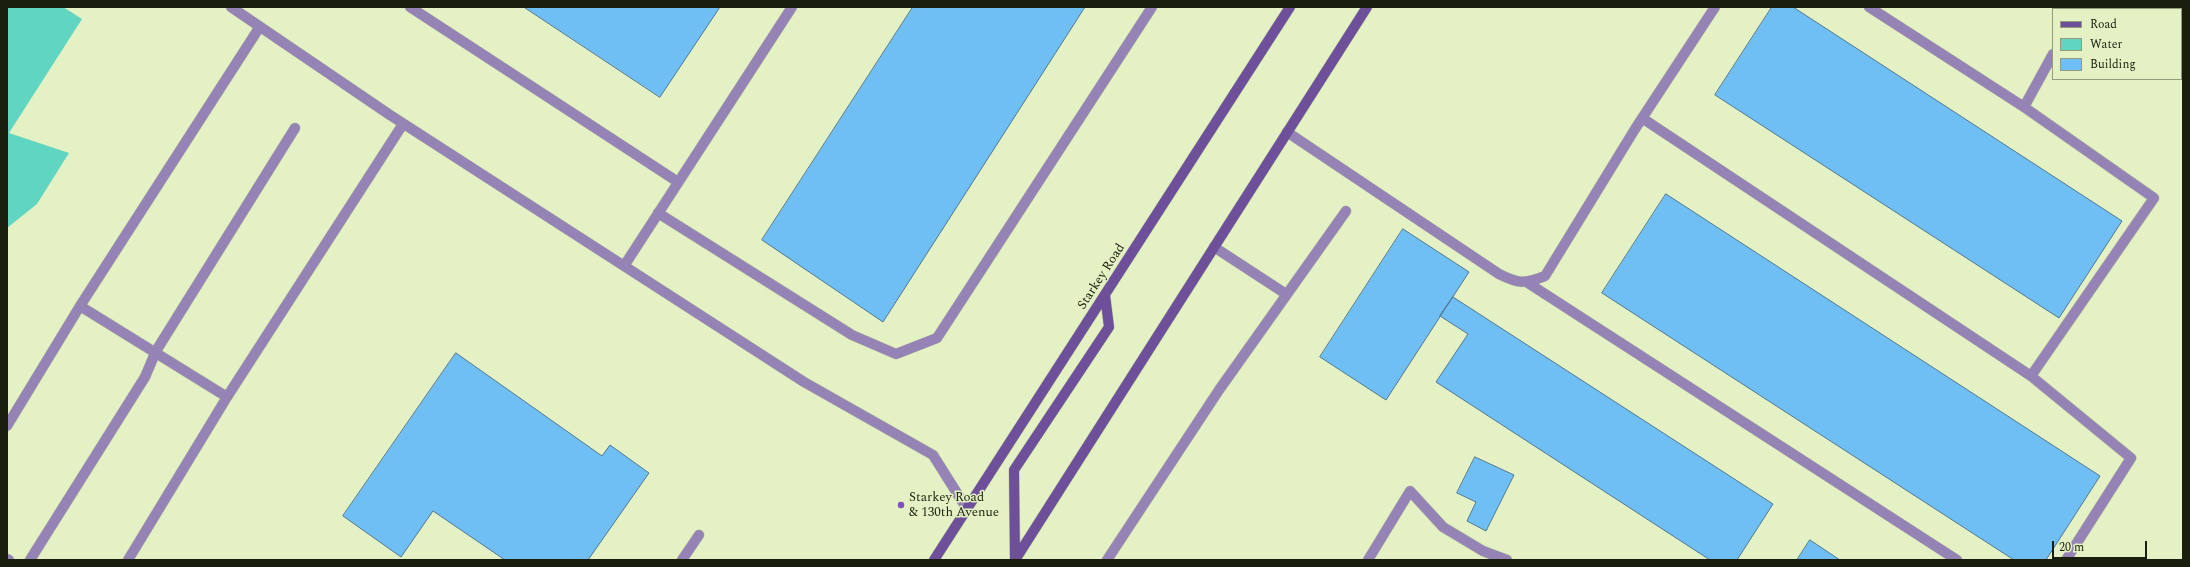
<!DOCTYPE html>
<html>
<head>
<meta charset="utf-8">
<style>
	body { margin:0 }
	#map { position:relative; width:2190px; height:567px; overflow:hidden; background:#e4f1c4; font-family:Spectral,serif }
	canvas { display:block }
	.frame { position:absolute; inset:0; border:8px solid #1a1e0e; pointer-events:none }
	.legend { position:absolute; left:2052px; top:8px; width:130px; height:72px; box-sizing:border-box; background:#e4f1c4; border:1px solid #939d7b; margin:0; padding:5px 7px; list-style:none; font-size:12px; color:#1a1e0e }
	.legend li { display:flex; align-items:center; gap:8px; height:20px }
	.legend b { width:20px; border:1px solid #939d7b }
	.scale { position:absolute; left:2052px; top:541px; width:95px; height:18px; box-sizing:border-box; border:2px solid #1a1e0e; border-top:0; padding-left:5px; font-size:12px; line-height:14px; white-space:nowrap; color:#1a1e0e; -webkit-text-stroke:3px #e4f1c4; paint-order:stroke }
</style>
</head>
<body>
<div id="map">
<canvas width="2190" height="567"></canvas>
<div class="frame"></div>
<ul class="legend">
<li><b style="height:5px;background:#6d5099"></b>Road</li>
<li><b style="height:11px;background:#60d5c1"></b>Water</li>
<li><b style="height:11px;background:#6fbef4"></b>Building</li>
</ul>
<div class="scale">20 m</div>
</div>
<script>
const ctx = document.querySelector('canvas').getContext('2d');
ctx.lineJoin = 'round';
function fillPath(path, color) { ctx.fillStyle = color; ctx.fill(path, 'evenodd'); }
function stroke(path, color, width, dash) { ctx.strokeStyle = color; ctx.lineWidth = width; ctx.lineCap = dash ? 'butt' : 'round'; ctx.setLineDash(dash || []); ctx.stroke(path); }
function write(font, color, halo, rows, align = 'center') {
  ctx.font = font + ' Spectral,serif'; ctx.lineWidth = 3; ctx.setLineDash([]); ctx.textBaseline = 'middle'; ctx.strokeStyle = halo; ctx.fillStyle = color; for (const [text, x, y, turn = 0] of rows) {
    ctx.save(); ctx.translate(x, y); ctx.rotate((+turn || 0) * Math.PI / 180); ctx.textAlign = isNaN(turn) ? turn : align; if (halo) ctx.strokeText(text, 0, 0); ctx.fillText(text, 0, 0); ctx.restore();
  }
}
const water = new Path2D(`
	M7 7H63L82 19 9 133 69 153 37 204 7 228Z`);
const building = new Path2D(`
	M524 7H720L660 97Z
	M913 7H1085L883 322 762 240Z
	M1772 7H1793L2122 221 2059 318 1715 95Z
	M1666 194 2100 476 2046 560H2014L1602 293Z
	M1403 229 1469 272 1386 400 1320 357Z
	M1453 297 1773 504 1737 560H1710L1436 382 1468 334 1440 316Z
	M456 353 602 456 610 445 649 473 588 560H505L433 511 401 557 343 516Z
	M1475 457 1514 475 1486 531 1467 521 1476 502 1457 493Z
	M1810 540 1840 560H1797Z`);
const service = new Path2D(`
	M231 7 390 115 804 382 933 455 967 509
	M410 7 678 182
	M2077 9 2078 7
	M2024 107 2053 54
	M1642 118 2031 376 2154 198 2024 107 1869 7
	M1287 132 1499 274C1519 284 1525 284 1545 276L1635 129 1715 7
	M658 213 852 335 896 354 937 338 1152 7
	M1214 247 1286 294
	M624 266 792 7
	M1528 283 1957 560
	M80 306 227 397
	M2031 376 2131 458 2066 560
	M7 426 80 306 259 28
	M7 559 9 560
	M30 560 145 377 156 351 295 128
	M128 560 227 397 403 124
	M682 560 699 535
	M1107 560 1219 390 1346 211
	M1368 560 1410 491 1443 527 1483 551 1507 560`);
const secondary = new Path2D(`
	M934 560 1290 7
	M1015 560 1367 7
	M1015 560 1014 470 1109 327 1105 295`);
const markers = [
	[901,505,4,"#824ec6"]
];
const streetNames = [
	["Starkey Road",1102,277,-57]
];
const poiNames = [
	["Starkey Road",909,498],
	["& 130th Avenue",909,513]
];
fillPath(water, '#60d5c1');
fillPath(building, '#6fbef4');
stroke(building, '#517792', 1);
stroke(service, '#c0cba3', 11);
stroke(secondary, '#c0cba3', 11);
stroke(service, '#9583b6', 10);
stroke(secondary, '#6d5099', 10);
for (const [x, y, r, color] of markers) { const dot = new Path2D(); dot.arc(x, y, r, 0, 2 * Math.PI); ctx.fillStyle = color; ctx.fill(dot); stroke(dot, '#e4f1c4', 1.5); }
write('13px', '#1a1e0e', '#e4f1c4', streetNames);
write('13px', '#1a1e0e', '#e4f1c4', poiNames, 'left');
</script>
</body>
</html>
